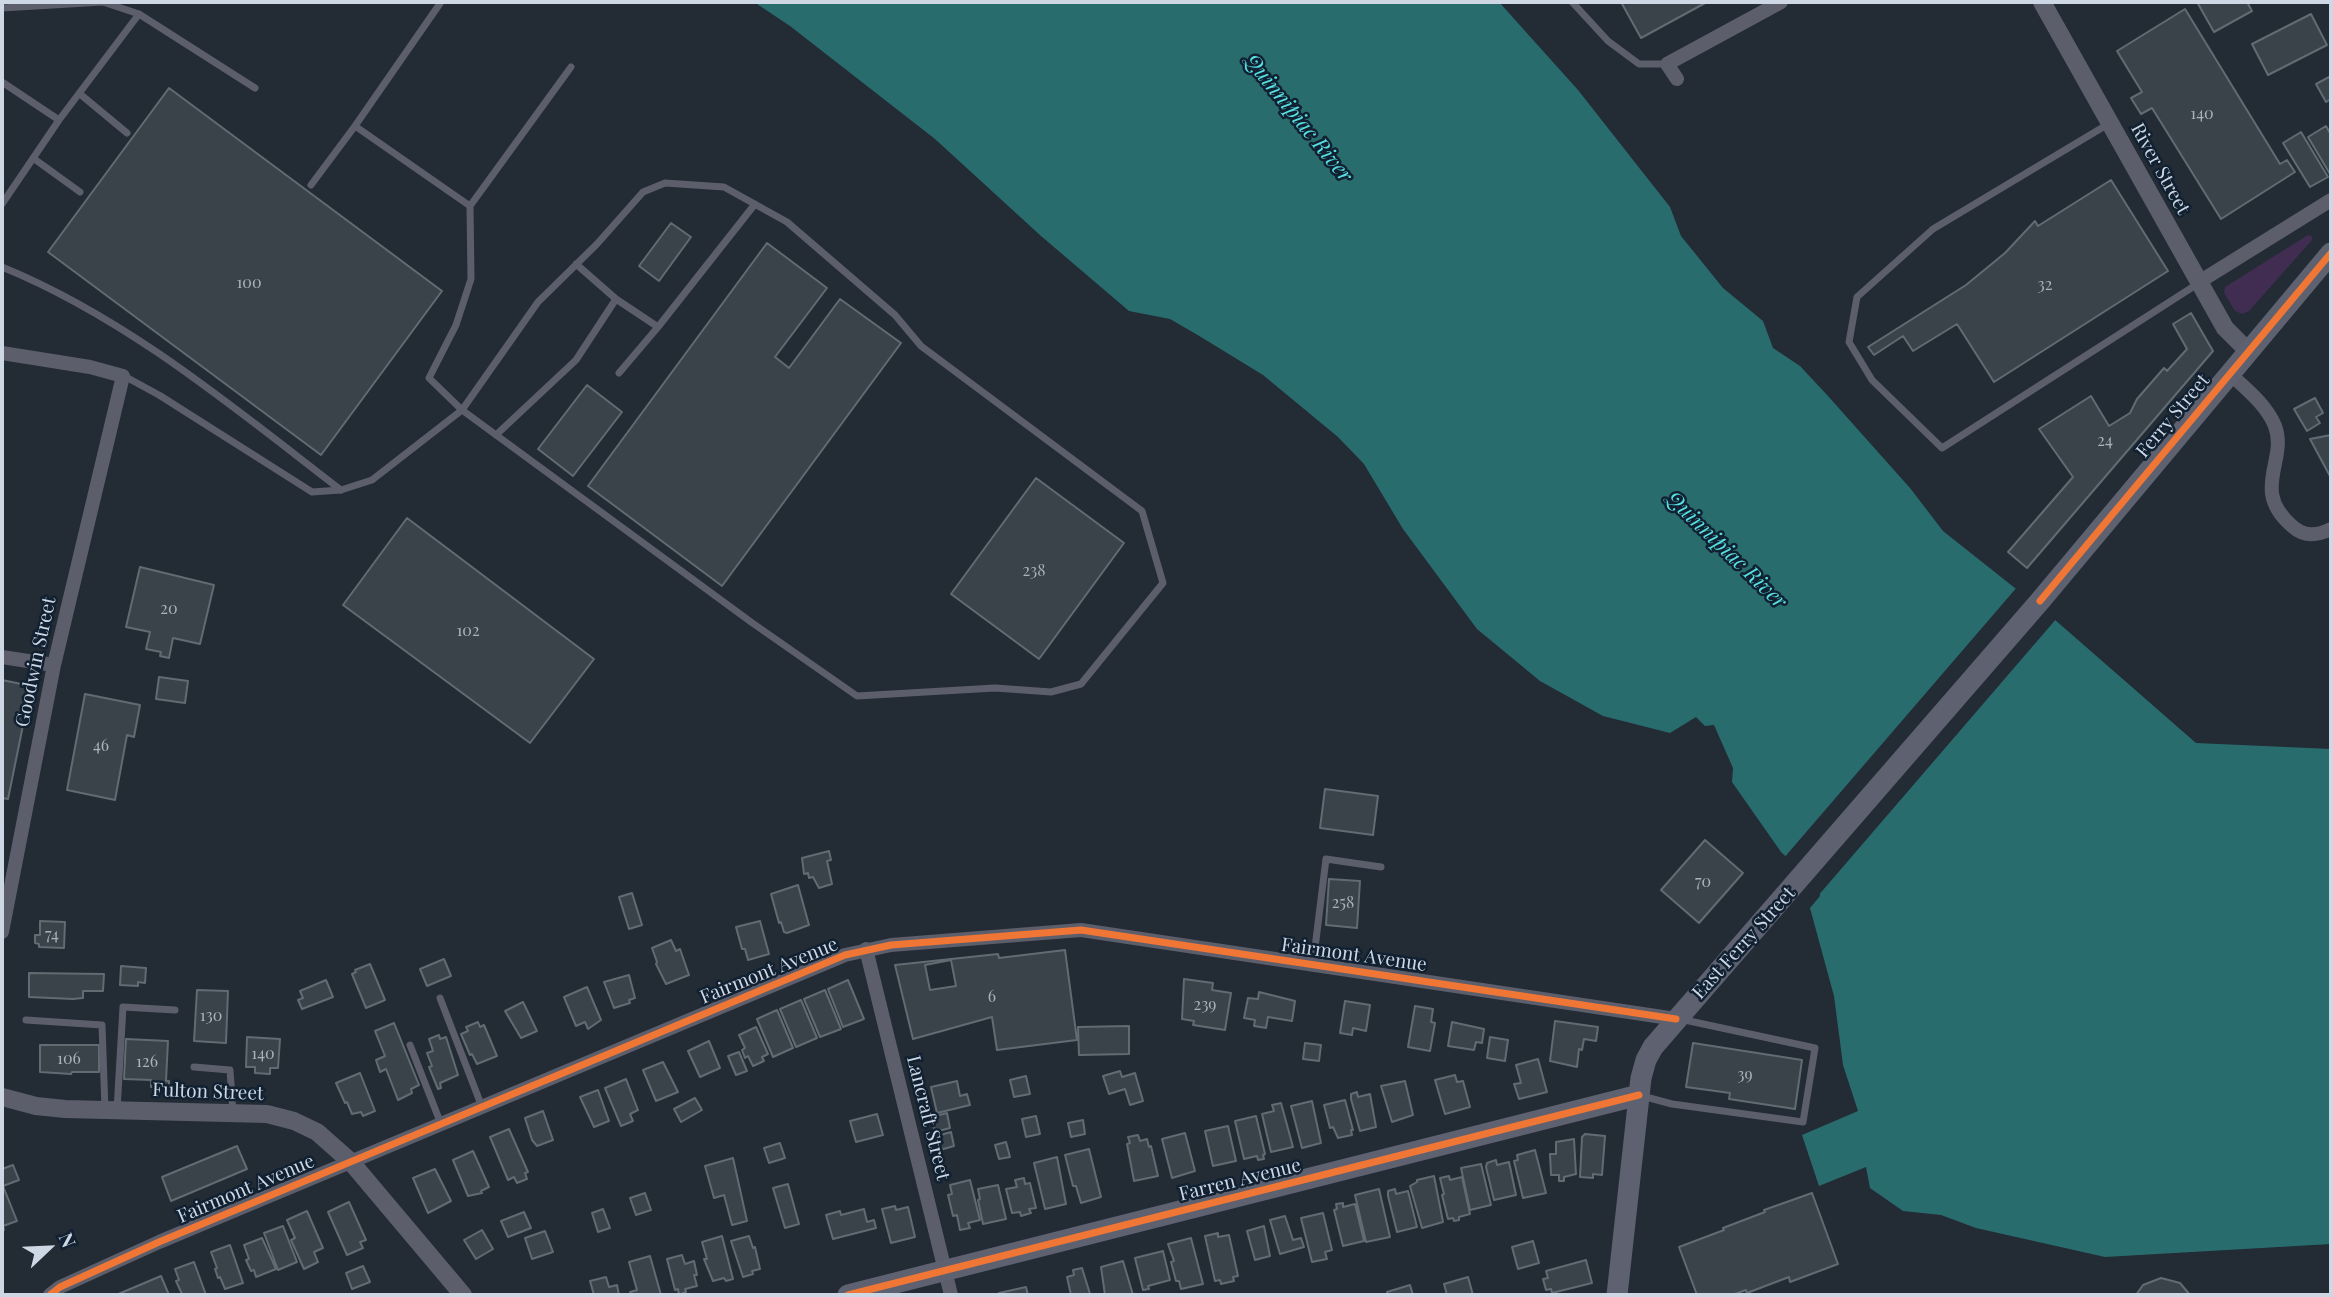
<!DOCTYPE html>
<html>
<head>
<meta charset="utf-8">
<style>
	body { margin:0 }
	#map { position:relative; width:2333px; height:1297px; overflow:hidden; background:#232b35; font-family:"Playfair Display",serif }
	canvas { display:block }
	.frame { position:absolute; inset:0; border:4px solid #ced8e4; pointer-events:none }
	.north { position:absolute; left:14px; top:1213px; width:70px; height:70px; -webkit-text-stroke:5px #112132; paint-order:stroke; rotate:67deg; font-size:19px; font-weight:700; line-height:28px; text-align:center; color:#ced8e4 }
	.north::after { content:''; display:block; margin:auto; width:24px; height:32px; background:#ced8e4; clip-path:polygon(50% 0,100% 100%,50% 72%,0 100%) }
</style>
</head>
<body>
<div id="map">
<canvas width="2333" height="1297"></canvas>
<div class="frame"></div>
<div class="north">N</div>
</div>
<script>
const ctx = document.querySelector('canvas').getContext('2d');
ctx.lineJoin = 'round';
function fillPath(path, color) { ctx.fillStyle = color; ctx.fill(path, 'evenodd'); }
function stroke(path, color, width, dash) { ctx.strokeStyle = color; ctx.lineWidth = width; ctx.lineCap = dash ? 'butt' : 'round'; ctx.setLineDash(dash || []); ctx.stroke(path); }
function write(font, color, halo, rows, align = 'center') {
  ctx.font = font + ' "Playfair Display",serif'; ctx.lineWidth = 5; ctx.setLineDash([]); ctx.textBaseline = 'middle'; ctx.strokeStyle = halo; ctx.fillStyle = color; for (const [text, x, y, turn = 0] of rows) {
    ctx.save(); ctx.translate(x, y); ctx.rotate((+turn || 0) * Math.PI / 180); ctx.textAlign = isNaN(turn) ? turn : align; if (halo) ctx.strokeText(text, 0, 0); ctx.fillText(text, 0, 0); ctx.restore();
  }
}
const green = new Path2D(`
	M2308 235 2312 236V240L2249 311 2242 314 2235 311 2224 293 2225 287Z`);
const water = new Path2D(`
	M754 2H1499L1578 90 1670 207 1681 236 1723 288 1763 321 1773 348 1800 366 1828 396 1910 488 1943 531 2054 619 2196 743 2331 749V1244L2105 1257 1976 1228 1941 1215 1903 1211 1870 1188 1866 1167 1819 1186 1802 1135 1858 1111 1843 1065 1834 996 1810 908 1820 896 1818 886 1781 852 1732 782 1733 768 1714 725 1705 726 1696 717 1670 733 1603 716 1540 681 1477 629 1403 529 1364 464 1338 437 1263 375 1201 337 1170 319 1129 311 1041 236 935 139 790 26Z`);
const pier = new Path2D(`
	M2018 586 2057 618 1817 897 1814 887 1783 859Z`);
const building = new Path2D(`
	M1621 2H1707L1641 38Z
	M2197 2H2247L2252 11 2214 32Z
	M2185 9 2280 164 2287 160 2295 172 2221 219 2152 108 2141 114 2131 98 2142 92 2117 51Z
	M2311 14 2327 45 2268 75 2252 44Z
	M2331 76V99L2326 102 2316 84Z
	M169 88 442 291 321 455 48 252Z
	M2326 126 2331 135 2330 174 2308 137Z
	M2301 132 2328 177 2310 187 2283 143Z
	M2111 180 2168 271 1994 382 1957 324 1913 351 1903 336 1874 355 1868 347 1966 285 2005 253 2035 221 2038 226Z
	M671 223 691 237 659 281 639 266Z
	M767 243 827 288 775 357 789 368 840 299 901 343 722 586 588 486Z
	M2191 313 2213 351 2027 568 2008 552 2073 477 2039 429 2091 396 2109 426 2130 413 2137 399 2164 368 2167 371 2187 349 2173 324Z
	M587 385 622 412 573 476 538 449Z
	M2315 398 2323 413 2316 417 2320 423 2307 431 2294 409Z
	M2331 435V478L2310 439Z
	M1036 478 1124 543 1039 659 951 594Z
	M407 518 594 659 530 743 343 605Z
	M140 567 214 585 200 644 173 638 169 658 160 656 161 652 146 649 150 632 126 627Z
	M159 677 188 681 185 703 156 699Z
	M2 680 31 686 8 799 2 798Z
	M85 694 140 705 134 737 127 735 115 800 67 790Z
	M1325 789 1378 796 1373 835 1320 828Z
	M1705 840 1743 873 1699 923 1661 890Z
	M829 851 831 860 827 861 832 884 819 888 813 877 809 878 808 873 804 874 802 858Z
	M1329 879 1360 881 1357 928 1326 925Z
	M798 885 809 925 787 933 784 932 781 922 779 923 771 894Z
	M632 893 642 925 629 929 619 897Z
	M40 921 65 922 64 948 39 947V944L35 943V935H40Z
	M760 921 769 954 748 960 745 949H742L736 927Z
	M671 940 676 951 680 949 689 975 666 984 656 964 657 962 652 948Z
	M1065 950 1077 1040 997 1050 992 1017 913 1039 895 965 998 954 999 958Z
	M444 959 451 976 427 986 420 969Z
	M951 960 956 986 930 990 925 965Z
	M370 964 385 1000 366 1008 352 974 356 972 355 970Z
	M121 966 146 968 145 983 138 982V986L120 985Z
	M29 973 104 974 103 991H83V998L73 999 29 997Z
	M629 975 635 998 629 1000 630 1003 614 1008 604 982Z
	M1184 979 1213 983 1212 990 1231 993 1225 1030 1193 1025 1194 1021 1182 1019Z
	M326 980 333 997 302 1009 298 1000 303 998 300 991Z
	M848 980 864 1019 843 1027 828 989Z
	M587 987 601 1020 588 1029 585 1022 576 1026 564 997Z
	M197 990 228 991 226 1043 194 1041Z
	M825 990 841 1029 820 1037 804 999Z
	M1259 992 1295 1001 1292 1021 1268 1017 1266 1028 1254 1026 1255 1020 1244 1018 1248 998 1258 999Z
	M801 1000 817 1038 796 1047 780 1009Z
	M1345 1001 1370 1005 1366 1031 1353 1028 1352 1035 1340 1033Z
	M523 1002 537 1031 521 1038 505 1011Z
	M1415 1006 1433 1009 1431 1022 1435 1023 1430 1051 1408 1047Z
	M777 1010 793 1048 773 1057 757 1019Z
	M1555 1021 1598 1027 1596 1041 1584 1039 1582 1050 1579 1049 1577 1067 1550 1061Z
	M478 1022 480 1027 484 1025 497 1056 477 1064 472 1054 470 1055 461 1034 468 1031 466 1027Z
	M1452 1022 1484 1029 1482 1043 1476 1042 1474 1050 1448 1046Z
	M394 1023 419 1085 411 1089 412 1093 398 1100 386 1069 380 1072 376 1060 385 1056 375 1031Z
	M1129 1026V1054L1079 1055 1078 1027Z
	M756 1027 768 1054 762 1057 764 1061 753 1066 748 1056 745 1058 742 1050 745 1048 739 1035Z
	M439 1035 440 1039 446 1037 458 1075 440 1083 441 1088 438 1089 429 1067 432 1066 427 1053 433 1051 429 1039Z
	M247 1037 280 1039 278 1068H270V1074L255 1073V1067H246Z
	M1490 1037 1508 1040 1505 1061 1487 1058Z
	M126 1039 168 1041 166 1081H169V1088L151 1087V1080L124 1079Z
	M709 1041 720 1068 700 1077 688 1051Z
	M1305 1043 1321 1045 1319 1061 1303 1059Z
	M1693 1043 1802 1060 1795 1109 1729 1099 1730 1093 1686 1087Z
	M40 1045H99V1072H72L71 1074 40 1072Z
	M739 1052 747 1071 736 1075 728 1056Z
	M1538 1059 1547 1092 1519 1099 1514 1084 1521 1083 1516 1065Z
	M663 1062 678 1092 656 1101 643 1070Z
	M1120 1071 1122 1077 1135 1073 1143 1101 1130 1105 1125 1089 1109 1094 1103 1076Z
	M360 1073 375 1111 363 1116 361 1112 352 1114 347 1102 345 1103 336 1083Z
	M1455 1075 1457 1082 1463 1081 1470 1107 1445 1114 1435 1080Z
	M1026 1076 1030 1094 1014 1097 1010 1080Z
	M626 1079 638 1110 630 1114 633 1121 621 1126 605 1088Z
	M957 1081 960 1096 967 1094 970 1105 937 1113 931 1087Z
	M1405 1081 1413 1115 1392 1122 1381 1086Z
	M598 1090 609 1121 594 1127 580 1097Z
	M1357 1092 1358 1097 1370 1094 1376 1127 1360 1131 1351 1099V1094Z
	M695 1098 702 1110 681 1122 674 1109Z
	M1345 1100 1353 1130H1351L1352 1135 1338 1138 1333 1127 1330 1128 1324 1105Z
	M1312 1101 1321 1143 1302 1148 1291 1106Z
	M1281 1103 1293 1147 1271 1152 1262 1114 1274 1111 1272 1105Z
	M543 1111 553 1140 537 1146 532 1140 525 1118Z
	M947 1113 950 1128 935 1132 931 1117Z
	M877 1114 883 1135 856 1142 850 1121Z
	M1036 1116 1040 1134 1026 1137 1022 1119Z
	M1256 1116 1265 1154 1263 1155 1264 1159 1258 1160 1257 1156 1244 1159 1235 1121Z
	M1083 1120 1085 1134 1071 1137 1068 1123Z
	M1228 1126 1236 1161 1213 1166 1205 1131Z
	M509 1129 528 1172 525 1173 527 1179 517 1183 514 1177 508 1180 490 1137Z
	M951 1132 954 1146 940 1150 937 1136Z
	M1185 1133 1195 1171 1172 1178 1162 1139Z
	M1585 1134 1605 1136 1602 1175 1593 1174V1178L1580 1177 1582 1137Z
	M1138 1135 1140 1141 1147 1139 1149 1147 1151 1146 1158 1176 1134 1181 1127 1144 1130 1143 1128 1137Z
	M1574 1139 1576 1174 1564 1177V1181H1559V1175H1551L1550 1154H1556V1142Z
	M1006 1142 1010 1157 999 1159 995 1145Z
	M780 1143 785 1158 769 1163 764 1148Z
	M237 1146 247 1169 171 1201 162 1177Z
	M1089 1149 1101 1197 1081 1203 1076 1186H1073L1065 1155Z
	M1535 1150 1546 1193 1523 1198 1514 1161 1518 1160 1517 1155Z
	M473 1151 489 1187 481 1191 482 1193 468 1196 453 1160Z
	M1057 1157 1066 1204 1045 1209 1034 1163Z
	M733 1158 747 1221 732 1225 724 1195 714 1198 705 1166Z
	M1496 1160 1497 1165 1509 1162 1516 1195 1494 1200 1486 1167 1487 1163Z
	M1481 1164 1491 1205 1470 1210 1461 1168Z
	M13 1165 19 1180 3 1186 17 1221 3 1226 4 1230 2 1231V1169Z
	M435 1169 451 1201 428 1213 413 1178Z
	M1434 1176 1443 1222 1422 1228 1410 1186 1417 1182V1180Z
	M1449 1176 1450 1180 1462 1177 1470 1214 1459 1217V1220L1454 1221 1453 1218 1448 1219 1442 1195 1444 1194 1440 1178Z
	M1024 1178 1025 1184 1030 1183 1036 1208 1029 1209 1031 1213 1021 1216 1020 1212 1012 1213 1006 1189 1017 1187 1015 1180Z
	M970 1180 980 1220 968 1223 970 1228 960 1230 957 1215 953 1216 948 1195 952 1194 950 1185Z
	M788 1184 799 1224 785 1228 773 1188Z
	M998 1185 1006 1219 983 1224 978 1200 980 1199 978 1189Z
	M1379 1189 1390 1237 1366 1242 1355 1195Z
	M1395 1189 1396 1194 1408 1191 1417 1227 1397 1232 1388 1196V1191Z
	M645 1193 651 1210 636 1215 630 1198Z
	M1812 1193 1838 1264 1790 1282 1789 1277 1747 1293 1746 1290 1732 1295H1697L1679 1247 1724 1230 1723 1228 1765 1212 1764 1210Z
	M349 1202 366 1240 360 1242 363 1248 347 1255 328 1212Z
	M1343 1203V1207L1355 1204 1364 1241 1343 1246 1334 1210 1337 1209 1336 1204Z
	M895 1206 896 1210 908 1207 915 1237 891 1243 882 1209Z
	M603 1209 610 1228 598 1232 592 1213Z
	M864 1209 867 1222 874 1220 876 1228 833 1239 826 1215 840 1211 841 1215Z
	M307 1211 323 1248 314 1252 318 1262 304 1269 291 1240 295 1238 287 1220Z
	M524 1212 531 1228 508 1237 501 1221Z
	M1323 1213 1332 1250 1325 1252 1327 1259 1312 1262 1301 1218Z
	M1285 1216 1293 1240 1301 1238 1304 1247 1280 1254 1270 1220Z
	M283 1226 297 1262 278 1270 264 1233Z
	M1264 1226 1270 1256 1255 1260 1247 1231Z
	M482 1230 493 1249 476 1259 464 1240Z
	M545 1231 553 1252 532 1259 525 1238Z
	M1218 1233V1237L1229 1235 1238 1276 1233 1277 1234 1281 1221 1284 1220 1280 1215 1281 1205 1236Z
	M722 1236 733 1279 726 1281 724 1278 713 1281 704 1259H707L702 1242Z
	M749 1236 753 1248 755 1247 760 1269 752 1271 753 1274 743 1277 731 1241Z
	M262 1238 276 1269 256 1277 254 1270 251 1271 246 1260 249 1259 244 1245Z
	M1191 1238 1203 1284 1181 1289 1179 1281H1176L1171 1262 1174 1261 1168 1244Z
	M1533 1241 1539 1263 1518 1269 1512 1247Z
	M230 1245 243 1283 225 1289 220 1277 218 1278 215 1269 217 1268 211 1252Z
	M1163 1251 1170 1280 1148 1286 1149 1289 1143 1290 1135 1258Z
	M682 1255 685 1264 694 1261 697 1275H694L697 1286 685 1289 686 1292 679 1295 678 1289 675 1290 667 1259Z
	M650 1256 661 1295H631L630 1292 637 1290 629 1262Z
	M1586 1260 1592 1283 1552 1293 1551 1289 1546 1290 1543 1279 1548 1278 1546 1271Z
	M1123 1261 1133 1295H1105L1101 1267Z
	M194 1262 206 1295 182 1294 176 1281 179 1280 175 1269Z
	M363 1266 370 1282 352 1289 346 1273Z
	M1082 1268 1090 1294 1071 1295 1067 1277 1074 1275 1073 1270Z
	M161 1276 169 1295H116Z
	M606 1277 609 1287 617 1285 619 1295H594L590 1281Z
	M1468 1277 1473 1295H1447L1444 1284Z
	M2161 1278 2180 1283 2190 1295H2136L2143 1285Z
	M1410 1285 1413 1295H1388L1387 1292Z
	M1026 1287 1028 1295H1000L999 1293Z`);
const service = new Path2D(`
	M441 2 355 126 470 206
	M1572 2 1608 41 1639 64H1667
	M2 8 103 2 139 14
	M2 82 59 120
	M80 94 127 133
	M2110 123 1933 229 1857 297 1849 342 1872 380 1942 448 2199 283
	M33 158 80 192
	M311 185 355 126
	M2 204 59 120 139 14 255 88
	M576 264 616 299 658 327 755 204
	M2 267C127 318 234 408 341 490
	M619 373 658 327
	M124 376 159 395 312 492 341 490 372 480 462 410 538 302 597 244 643 192 665 183 724 187 787 222 895 315 921 346 1142 511 1163 583 1081 684 1051 692 995 688 857 696 751 622 462 410 429 378 456 325 471 279 470 206 571 67
	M496 435 576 360 616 299
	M1313 964 1326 859 1381 867
	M440 998 482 1107
	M26 1020 102 1025 105 1109
	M410 1045 441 1124
	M194 1067 230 1070 233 1113
	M1642 1096 1672 1104 1803 1122 1815 1048 1680 1019
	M117 1110 123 1007 175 1010`);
const minor = new Path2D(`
	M1677 79 1667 64 1781 2
	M2199 282 2331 200
	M2 353 90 367 123 376 54 665 2 932
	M2229 373C2245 388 2266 404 2275 426 2288 461 2250 490 2292 526 2304 537 2317 536 2331 529
	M2 657 54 665
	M866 949 951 1295
	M50 1295 60 1287 159 1242 845 955 891 945 1081 930 1676 1019`);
const tertiary = new Path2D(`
	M2042 2 2225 328 2248 351
	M2 1097 36 1106 65 1109 267 1114 294 1121 317 1132 351 1162 463 1295`);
const secondary = new Path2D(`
	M848 1295 1639 1095
	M1617 1295 1641 1078 1646 1060 1653 1047 2040 601 2331 253`);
const cycleway = new Path2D(`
	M2040 601 2331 253
	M50 1295 60 1287 159 1242 845 955 891 945 1081 930 1676 1019
	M848 1295 1639 1095`);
const numberNames = [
	["140",2202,114],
	["100",249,283],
	["32",2045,285],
	["24",2105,441],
	["238",1034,571],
	["20",169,609],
	["102",468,631],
	["46",101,746],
	["70",1703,882],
	["258",1343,903],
	["74",52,935],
	["6",992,997],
	["239",1205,1005],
	["130",211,1016],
	["140",263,1054],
	["106",69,1059],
	["126",147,1062],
	["39",1745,1075]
];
const streetNames = [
	["River Street",2160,169,61],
	["Ferry Street",2173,416,-50],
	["Goodwin Street",36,662,-78],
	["East Ferry Street",1744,943,-48],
	["Fairmont Avenue",1354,955,8],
	["Fairmont Avenue",769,971,-22],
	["Fulton Street",208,1092,2],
	["Lancraft Street",928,1118,76],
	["Farren Avenue",1240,1180,-14],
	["Fairmont Avenue",246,1189,-23]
];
const waterNames = [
	["Quinnipiac River",1298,118,51],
	["Quinnipiac River",1726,550,44]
];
fillPath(green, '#402d51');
fillPath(water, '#296c6d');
fillPath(pier, '#232b35');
fillPath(building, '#394349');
stroke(building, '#616b72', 2);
stroke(service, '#5c5e6c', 7);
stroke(minor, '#5c5e6c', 14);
stroke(tertiary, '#5c5e6c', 18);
stroke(secondary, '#5e6170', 21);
stroke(cycleway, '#f07635', 7);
write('16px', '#a9b3bd', null, numberNames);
write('19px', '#ced8e4', '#112132', streetNames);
write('italic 21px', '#56e0e2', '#112132', waterNames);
</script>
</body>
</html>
